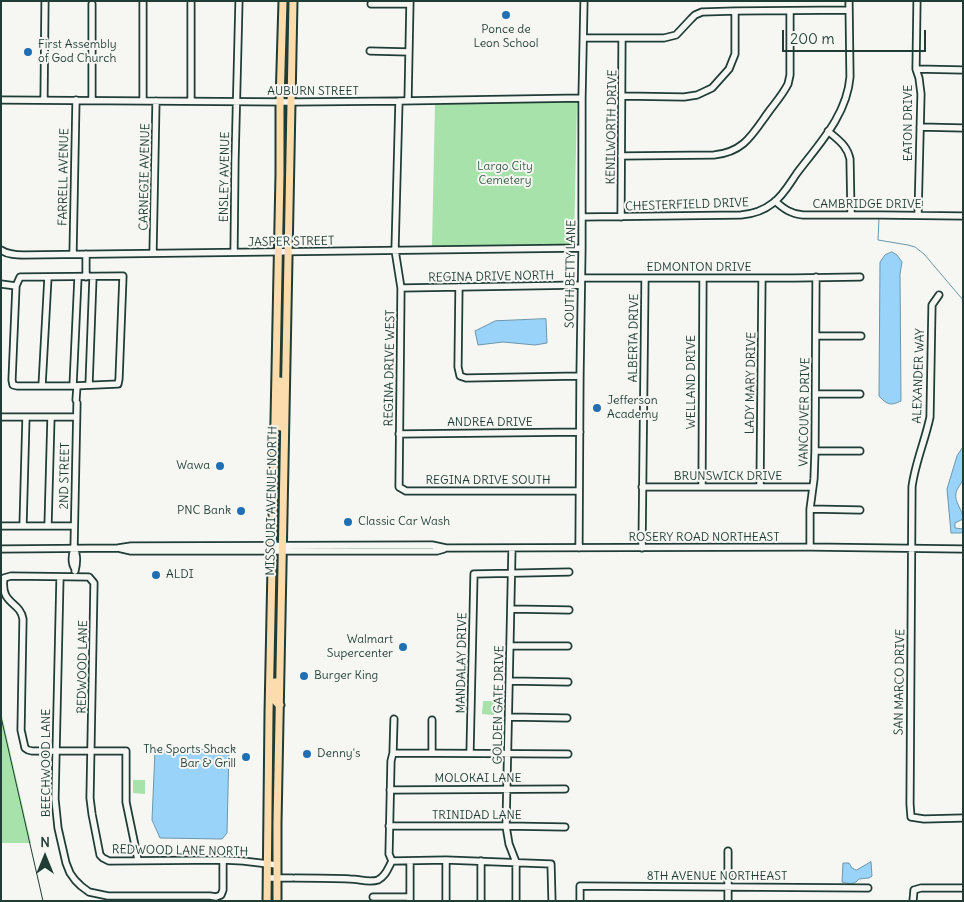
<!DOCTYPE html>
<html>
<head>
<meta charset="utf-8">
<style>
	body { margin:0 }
	#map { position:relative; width:964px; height:902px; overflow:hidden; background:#f6f6f2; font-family:Delius,sans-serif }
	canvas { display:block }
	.frame { position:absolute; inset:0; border:2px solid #1f3d34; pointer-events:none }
	.north { position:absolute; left:20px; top:832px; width:50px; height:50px; -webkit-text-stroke:4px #f6f6f2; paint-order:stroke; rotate:0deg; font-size:14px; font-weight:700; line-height:20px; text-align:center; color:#1f3d34 }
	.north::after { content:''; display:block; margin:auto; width:18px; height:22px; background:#1f3d34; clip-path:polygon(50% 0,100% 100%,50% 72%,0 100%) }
	.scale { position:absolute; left:782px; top:30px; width:144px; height:22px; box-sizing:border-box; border:2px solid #1f3d34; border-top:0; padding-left:6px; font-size:15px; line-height:18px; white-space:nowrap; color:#1f3d34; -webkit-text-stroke:4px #f6f6f2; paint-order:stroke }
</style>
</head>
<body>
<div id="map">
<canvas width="964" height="902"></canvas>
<div class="frame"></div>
<div class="north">N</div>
<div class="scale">200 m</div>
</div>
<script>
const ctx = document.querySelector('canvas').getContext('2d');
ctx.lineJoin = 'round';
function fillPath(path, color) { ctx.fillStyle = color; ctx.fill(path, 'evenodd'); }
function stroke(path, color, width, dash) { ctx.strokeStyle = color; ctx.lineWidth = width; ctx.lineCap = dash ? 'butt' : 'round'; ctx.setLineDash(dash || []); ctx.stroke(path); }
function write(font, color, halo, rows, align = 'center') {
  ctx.font = font + ' Delius,sans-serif'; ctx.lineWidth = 4; ctx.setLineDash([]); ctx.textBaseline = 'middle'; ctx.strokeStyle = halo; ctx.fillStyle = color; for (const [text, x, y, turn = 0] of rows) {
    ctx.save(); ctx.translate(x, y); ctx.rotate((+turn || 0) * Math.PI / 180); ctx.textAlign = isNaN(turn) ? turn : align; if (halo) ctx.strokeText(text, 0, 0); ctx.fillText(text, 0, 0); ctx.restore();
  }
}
const green = new Path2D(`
	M577 101 574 244 432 246 435 104Z
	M483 701H494V715L482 714Z
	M1 711 31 843H1Z
	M133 780H145V794L133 793Z`);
const water = new Path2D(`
	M892 252 897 255 902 262 900 274 901 401C891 406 887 405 879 396L880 262 885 255Z
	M546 319 547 343 535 345 503 342 478 345 475 331 495 321Z
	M963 447C963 457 964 469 963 479 962 484 957 487 956 493 954 502 963 510 963 519L955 523V528L963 529V532L961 533H951L947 489 957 456Z
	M229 749 227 833 222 839 160 838 152 820 155 751Z
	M871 862 872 876 869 878 859 879C854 885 850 884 842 882L843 863H849L852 868 856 870Z`);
const stream = new Path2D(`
	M880 209 881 200
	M879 218 878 240 908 245 915 247 924 254 963 300`);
const minor = new Path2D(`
	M143 1V100
	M917 1 916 69 919 78 921 94 918 215
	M371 4H410
	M584 38H664L676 35 691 19 695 15 702 12 735 11 849 10
	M370 51 409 52
	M916 69 963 70
	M622 96 684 97 697 95 712 88 729 69 735 54V11
	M44 99 45 1
	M1 100 291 102 399 101 582 98
	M92 100V4
	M191 101V3
	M399 101 395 250 401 288 399 487 406 491H579
	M408 101 410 1
	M920 127 963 128
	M828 131C838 140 847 145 850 159L851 214
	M621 156 714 155C745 152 753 133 770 110 776 102 783 94 788 84L790 75V11
	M775 201C784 209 791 214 803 215H881L963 216
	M582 217 741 215C753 214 763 211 773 203 783 196 790 183 797 173 819 144 847 115 850 77L849 1
	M621 217 622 38
	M1 250C8 255 17 255 24 255L582 248
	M234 252 235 161 239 1
	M153 253 156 101
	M73 254 76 100
	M123 276 119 379 118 384 73 386H17L13 385 12 380 16 286 20 277Z
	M86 277V254
	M582 278H794L860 277
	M1 284 16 286
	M459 287 458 367 460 376 466 378 580 376
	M401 288 581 285
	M939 295 932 305 930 417C925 441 915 463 912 487L910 804 911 817 924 819 963 818
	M816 336H861
	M89 385 93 277
	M42 386 48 277
	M73 386 78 277
	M816 394H860
	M76 400 77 386
	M1 417H76
	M399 434 580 432
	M815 451H860
	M642 487H813
	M702 487 703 278
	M760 487 762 278
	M810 509 860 510
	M1 526H74
	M23 526 26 417
	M48 526 51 417
	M810 547V509L814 479 815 451 816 277
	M118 548 131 546 432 545 446 548 810 547 963 549
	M512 548 506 826 509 844 516 862V901
	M579 548 580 376 582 248V98L584 1
	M642 548 645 278
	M1 549 118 548 131 551H437L444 549
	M74 549C78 556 77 563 75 571
	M75 569C71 563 72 555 74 549L77 403
	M60 577 55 799 58 828 66 863 70 873 75 880 81 886 89 892 108 896H210L216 897 221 895 223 890V860
	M511 609 569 610
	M510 646H568
	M510 681 568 682
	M509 717 567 718
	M393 753 568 754
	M432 753V720
	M470 753 474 574 569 572
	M390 790 565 789
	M389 826H506L565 827
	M728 851V901
	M138 860 126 802V751H32L28 750 25 748 21 730 23 619C20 601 0 605 4 578L11 576 89 577 94 583 90 798 92 814 100 855 103 858 109 861 223 860 243 861 277 865
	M446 860V901
	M392 861 446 860 551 864 552 901
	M392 861 389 854 391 761 393 753 394 719
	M481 861V901
	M267 878H292
	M295 878C313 878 332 878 350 879 359 879 369 883 378 880 386 876 388 868 392 861
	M373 897H410
	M410 901V861
	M580 901V886L868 888
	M913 901 914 890 921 888H963`);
const major = new Path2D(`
	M280 381 281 395 285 404
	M276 401 280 408 281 427
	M275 682C274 690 272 702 280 705
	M267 901 269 713 280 174V102L283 1
	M277 901V823L293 1`);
const rail = new Path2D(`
	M1 717 43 901`);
const markers = [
	[506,15,5,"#1f6fb2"],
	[28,52,5,"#1f6fb2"],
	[597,408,5,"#1f6fb2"],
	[220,466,5,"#1f6fb2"],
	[241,511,5,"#1f6fb2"],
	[348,522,5,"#1f6fb2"],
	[156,575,5,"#1f6fb2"],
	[403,647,5,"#1f6fb2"],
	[304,676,5,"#1f6fb2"],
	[307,754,5,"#1f6fb2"],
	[246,757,5,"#1f6fb2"]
];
const poiNames = [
	["Ponce de",506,30,"center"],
	["Leon School",506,44,"center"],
	["First Assembly",38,45],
	["of God Church",38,59],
	["Jefferson",607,401],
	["Academy",607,415],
	["Wawa",210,466,"right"],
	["PNC Bank",231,511,"right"],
	["Classic Car Wash",358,522],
	["ALDI",166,575],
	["Walmart",393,640,"right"],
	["Supercenter",393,654,"right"],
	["Burger King",314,676],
	["The Sports Shack",236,750,"right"],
	["Bar & Grill",236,764,"right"],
	["Denny's",317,754]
];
const streetNames = [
	["AUBURN STREET",313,92],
	["EATON DRIVE",909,123,-90],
	["KENILWORTH DRIVE",612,127,-89],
	["FARRELL AVENUE",64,177,-89],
	["CARNEGIE AVENUE",145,177,-89],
	["ENSLEY AVENUE",225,177,-89],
	["CHESTERFIELD DRIVE",687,205,-2],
	["CAMBRIDGE DRIVE",867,205],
	["JASPER STREET",291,242,-1],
	["EDMONTON DRIVE",699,268],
	["SOUTH BETTY LANE",571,274,-89],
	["REGINA DRIVE NORTH",491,277,-1],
	["ALBERTA DRIVE",634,338,-89],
	["REGINA DRIVE WEST",390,368,-89],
	["ALEXANDER WAY",919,376,-88],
	["WELLAND DRIVE",692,382,-90],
	["LADY MARY DRIVE",751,383,-89],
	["VANCOUVER DRIVE",805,412,-89],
	["ANDREA DRIVE",490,423],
	["2ND STREET",65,476,-89],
	["BRUNSWICK DRIVE",728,477],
	["REGINA DRIVE SOUTH",488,481],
	["MISSOURI AVENUE NORTH",272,501,-89],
	["ROSERY ROAD NORTHEAST",704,538],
	["MANDALAY DRIVE",462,663,-89],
	["REDWOOD LANE",83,667,-89],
	["SAN MARCO DRIVE",900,682,-89],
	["GOLDEN GATE DRIVE",499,705,-89],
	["BEECHWOOD LANE",47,763,-90],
	["MOLOKAI LANE",478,779],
	["TRINIDAD LANE",477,816],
	["REDWOOD LANE NORTH",180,851,1],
	["8TH AVENUE NORTHEAST",717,877]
];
const parkNames = [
	["Largo City",505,167],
	["Cemetery",505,181]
];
fillPath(green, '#a6e2a9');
fillPath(water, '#9ad3fa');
stroke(water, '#6997ab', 1);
stroke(stream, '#6997ab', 1);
stroke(minor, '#1f3d34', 9);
stroke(major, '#1f3d34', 11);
stroke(minor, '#f6f6f2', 5.5);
stroke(major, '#fcdcac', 7);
stroke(rail, '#1f3d34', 1);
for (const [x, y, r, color] of markers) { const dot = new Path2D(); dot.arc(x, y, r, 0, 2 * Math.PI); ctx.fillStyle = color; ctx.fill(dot); stroke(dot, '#f6f6f2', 2); }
write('12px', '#1f3d34', '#f6f6f2', poiNames, 'left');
write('12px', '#1f3d34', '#f6f6f2', streetNames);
write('12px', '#3a5e4b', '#f6f6f2', parkNames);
</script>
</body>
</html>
